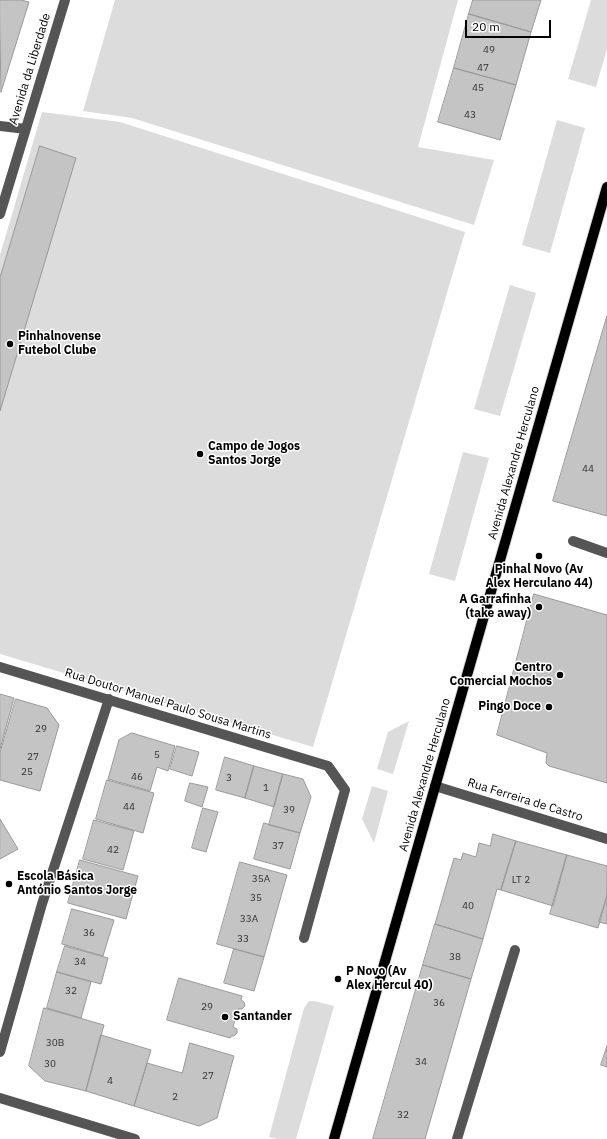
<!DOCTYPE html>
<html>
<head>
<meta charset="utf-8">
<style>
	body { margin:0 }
	#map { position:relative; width:607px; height:1139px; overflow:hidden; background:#fff; font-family:"IBM Plex Sans",sans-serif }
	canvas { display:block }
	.scale { position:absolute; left:465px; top:20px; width:86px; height:18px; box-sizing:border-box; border:2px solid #000; border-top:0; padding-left:5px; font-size:12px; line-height:14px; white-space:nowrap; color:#000; -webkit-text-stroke:3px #fff; paint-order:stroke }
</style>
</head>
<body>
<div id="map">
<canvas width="607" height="1139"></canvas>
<div class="scale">20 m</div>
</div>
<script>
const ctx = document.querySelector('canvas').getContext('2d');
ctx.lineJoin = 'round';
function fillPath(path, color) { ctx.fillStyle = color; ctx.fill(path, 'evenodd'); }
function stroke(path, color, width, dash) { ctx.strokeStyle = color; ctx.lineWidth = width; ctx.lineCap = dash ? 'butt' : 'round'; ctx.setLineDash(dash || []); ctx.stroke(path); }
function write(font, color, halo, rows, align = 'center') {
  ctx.font = font + ' "IBM Plex Sans",sans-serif'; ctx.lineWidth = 3; ctx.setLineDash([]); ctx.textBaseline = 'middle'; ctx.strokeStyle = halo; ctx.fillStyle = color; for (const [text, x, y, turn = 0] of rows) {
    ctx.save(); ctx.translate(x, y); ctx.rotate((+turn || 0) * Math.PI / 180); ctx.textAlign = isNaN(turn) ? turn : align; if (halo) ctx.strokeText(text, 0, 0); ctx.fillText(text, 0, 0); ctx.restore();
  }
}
const green = new Path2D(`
	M115 0H458L418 147 494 160 474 225 132 118 83 111Z
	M591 0H607V49L596 87 568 79Z
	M42 112 120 122 465 232 313 747 0 654V255Z
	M557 120 585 128 550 253 522 245Z
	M510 285 536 293 500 416 474 409Z
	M463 452 489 458 455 581 429 574Z
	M409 721 393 774 377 769 388 732Z
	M372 786 388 791 374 843 362 819Z
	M309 1001H314L334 1006 296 1139H277L269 1137 304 1008Z`);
const building = new Path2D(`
	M0 0H21L29 2 1 92Z
	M473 0H541L531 32 469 14Z
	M469 14 531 32 516 85 454 68Z
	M454 68 516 85 500 140 438 122Z
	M40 146 76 158 0 411V278Z
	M607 316V516L553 501Z
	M534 594 607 615V783L549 766 546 763 547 753 497 735Z
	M0 694 14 698 0 749Z
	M16 699 47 708 59 725 40 791 0 780V753Z
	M132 733 175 746 168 771 157 767 150 791 108 779 119 740Z
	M177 746 199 752 192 776 170 769Z
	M225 757 254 766 245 798 216 790Z
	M254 766 283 774 274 807 245 798Z
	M283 774 303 779 311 797 300 833 269 825Z
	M107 780 154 793 143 833 96 819Z
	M190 783 208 787 202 807 185 801Z
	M203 808 218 812 206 852 192 848Z
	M0 819 18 849 0 859Z
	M94 820 134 831 123 870 83 859Z
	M264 823 300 833 290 869 254 859Z
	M493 834 516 841 501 890 497 889 483 939 435 924 454 858 461 860 463 853 476 857 479 843 490 846Z
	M516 841 567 855 553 906 501 890Z
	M567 855 607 866V896L598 928 550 914Z
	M80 860 138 876 126 919 68 903Z
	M240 862 287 875 264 957 217 944Z
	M607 896V924L599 922Z
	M72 909 114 920 103 956 62 944Z
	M435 924 483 939 471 979 423 965Z
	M65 946 108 958 101 984 57 972Z
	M234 949 264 957 254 991 224 983Z
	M423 965 471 979 425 1139H373Z
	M57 972 91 982 81 1018 47 1008Z
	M179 978 242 996 241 1000 244 1002 245 1006 242 1009H238L233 1027 237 1029V1033L234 1036H231L230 1038 167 1020Z
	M44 1008 104 1025 86 1091 45 1081 29 1066Z
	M101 1035 151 1050 134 1106 86 1091Z
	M190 1043 234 1056 217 1118 199 1126 134 1106 147 1063 182 1073Z
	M607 1046V1067L601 1065Z`);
const minor = new Path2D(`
	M0 126 26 129
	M0 214 65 0
	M573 541 607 553
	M0 667 328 766 345 790 304 938
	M435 786 607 839
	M0 1052 42 904 109 699
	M0 1098 135 1139
	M457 1139 515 950`);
const major = new Path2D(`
	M334 1139 607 187`);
const markers = [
	[10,344,4,"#000"],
	[200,454,4,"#000"],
	[539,556,4,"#000"],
	[539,607,4,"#000"],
	[560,675,4,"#000"],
	[549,707,4,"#000"],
	[9,884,4,"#000"],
	[338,979,4,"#000"],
	[225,1017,4,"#000"]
];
const numberNames = [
	["49",489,50],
	["47",483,68],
	["45",478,88],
	["43",470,115],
	["44",588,469],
	["29",41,729],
	["5",157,755],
	["27",33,757],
	["25",27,772],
	["46",137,777],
	["3",229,778],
	["1",266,788],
	["44",129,807],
	["39",289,810],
	["37",278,846],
	["42",113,850],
	["35A",261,879],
	["LT 2",521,880],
	["35",256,898],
	["40",468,906],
	["33A",249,919],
	["36",89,933],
	["33",243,939],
	["38",455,957],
	["34",80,962],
	["32",71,991],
	["36",439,1003],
	["29",207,1007],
	["30B",55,1043],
	["34",421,1062],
	["30",50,1064],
	["27",208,1076],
	["4",110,1081],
	["2",175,1097],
	["32",403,1115]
];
const streetNames = [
	["Avenida da Liberdade",30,69,-73],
	["Avenida Alexandre Herculano",514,463,-74],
	["Rua Doutor Manuel Paulo Sousa Martins",168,704,17],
	["Avenida Alexandre Herculano",425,775,-74],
	["Rua Ferreira de Castro",525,800,17]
];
const poiNames = [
	["Pinhalnovense",18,337],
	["Futebol Clube",18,351],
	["Campo de Jogos",208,447],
	["Santos Jorge",208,461],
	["Pinhal Novo (Av",539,570,"center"],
	["Alex Herculano 44)",539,584,"center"],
	["A Garrafinha",531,600,"right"],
	["(take away)",531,614,"right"],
	["Centro",552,668,"right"],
	["Comercial Mochos",552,682,"right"],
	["Pingo Doce",541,707,"right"],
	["Escola Básica",17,877],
	["António Santos Jorge",17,891],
	["P Novo (Av",346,972],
	["Alex Hercul 40)",346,986],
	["Santander",233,1017]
];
fillPath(green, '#dcdcdc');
fillPath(building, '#c4c4c4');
stroke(building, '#999', 1);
stroke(major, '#dbdbdb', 12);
stroke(minor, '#555', 10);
stroke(major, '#000', 10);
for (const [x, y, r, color] of markers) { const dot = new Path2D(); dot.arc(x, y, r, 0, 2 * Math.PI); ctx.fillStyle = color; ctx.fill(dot); stroke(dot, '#fff', 1.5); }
write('10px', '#313131', null, numberNames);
write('12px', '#000', '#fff', streetNames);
write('bold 12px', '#000', '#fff', poiNames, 'left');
</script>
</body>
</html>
